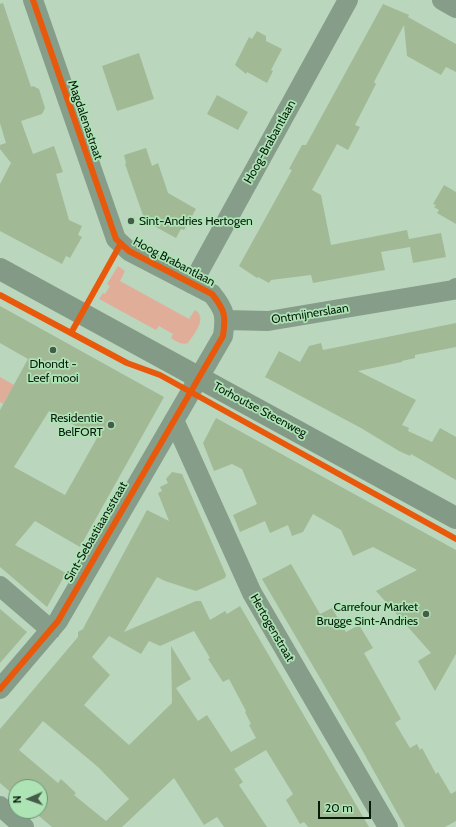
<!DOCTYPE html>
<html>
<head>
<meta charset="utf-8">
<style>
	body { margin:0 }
	#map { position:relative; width:456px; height:827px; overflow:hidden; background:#bad6bd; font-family:Cabin,sans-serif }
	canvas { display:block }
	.north { position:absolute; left:8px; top:779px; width:40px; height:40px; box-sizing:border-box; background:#ade3b5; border:1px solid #6b9371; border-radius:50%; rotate:268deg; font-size:11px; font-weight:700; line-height:16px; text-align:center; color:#071b0b }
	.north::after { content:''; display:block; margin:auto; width:14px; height:18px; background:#465c49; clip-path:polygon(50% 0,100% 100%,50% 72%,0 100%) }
	.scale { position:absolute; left:318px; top:801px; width:53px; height:18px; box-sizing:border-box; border:2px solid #071b0b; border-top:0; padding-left:5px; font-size:12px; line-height:14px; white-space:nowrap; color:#071b0b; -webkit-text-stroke:3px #ade3b5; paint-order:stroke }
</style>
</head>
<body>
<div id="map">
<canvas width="456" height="827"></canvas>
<div class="north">N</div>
<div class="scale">20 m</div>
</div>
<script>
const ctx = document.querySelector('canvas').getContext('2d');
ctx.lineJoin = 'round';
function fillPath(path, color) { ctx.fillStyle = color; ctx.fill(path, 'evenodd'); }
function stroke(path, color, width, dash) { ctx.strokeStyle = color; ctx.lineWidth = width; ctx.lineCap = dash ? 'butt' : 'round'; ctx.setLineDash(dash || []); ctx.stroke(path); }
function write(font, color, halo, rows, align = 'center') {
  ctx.font = font + ' Cabin,sans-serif'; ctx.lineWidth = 3.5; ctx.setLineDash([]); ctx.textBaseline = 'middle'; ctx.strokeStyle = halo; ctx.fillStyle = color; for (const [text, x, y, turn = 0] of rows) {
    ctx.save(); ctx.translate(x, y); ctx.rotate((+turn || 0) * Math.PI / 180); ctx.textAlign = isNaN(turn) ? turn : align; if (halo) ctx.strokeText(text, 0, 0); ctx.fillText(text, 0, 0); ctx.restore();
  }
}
const green = new Path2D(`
	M118 266 125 271 120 281 189 319 195 310C208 318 194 334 188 343 182 345 177 342 171 338L173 334 159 326 156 330 99 299 103 293 105 294 110 286 107 284Z
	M0 377 14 385 3 404 0 402Z`);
const building = new Path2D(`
	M3 3 31 87 33 86 39 89 45 108 42 114 21 121 33 154 54 146 63 172 56 174 69 220 82 226 78 235 82 237 70 258 66 256 62 264 0 231V184L11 163 0 149V145L6 143 0 123V4Z
	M383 4 409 15 408 17 456 44V72L446 67 441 75 407 56 404 25 374 82 376 84 355 125 360 127 348 150 337 144 312 190 321 195 331 245 407 230 409 239 441 233 446 257 413 263 410 247 381 252 385 270 313 283 311 275 271 280 269 283 258 277 257 278 239 266 292 170 289 169 302 145H306Z
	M257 31 266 36V41L282 49 271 70 273 71 267 83 247 72 246 74 235 65 249 37 252 39Z
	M139 53 154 99 117 111 102 66Z
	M217 95 248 112 238 130 207 114Z
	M146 148 152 166 158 163 168 193 196 209 184 230 181 229 176 238 145 221 125 164 126 163 124 155Z
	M444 185 456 192V224L437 213 439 210 434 207 436 205 433 204Z
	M0 306 164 397 80 547 35 521 15 545 66 573 47 607 0 567V410L28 359 0 343ZM49 411 97 438 65 495 14 467Z
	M456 323V347L415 355V358L402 361V362L358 371 416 400 402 425 409 428 408 431 432 442 440 428 456 437V480L411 454 410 456 399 451 361 428 265 377 279 351 300 362 309 346 321 343 323 350Z
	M216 418 456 550V654L435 691 418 661 431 653 376 591 417 570 373 547 353 556 341 530 313 514 303 532 292 536 288 525 270 533 265 521 240 532 233 515 257 504 242 469 232 464 214 471 203 443Z
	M172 472 182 474 226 575 225 578 196 591 165 581 157 577 124 632 196 601H201L210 620 225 611 227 614 240 606 369 827H308L304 822 300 824 286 800 293 794 266 750 234 769 243 782 239 785 267 827H224L217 817 204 825 174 778 122 827H52L33 811H40V787H16V797L0 783V729L78 637V632L83 629 86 623 147 510 169 521 158 493 162 491 160 487 168 483 166 479ZM194 631 210 658 208 659 223 682 229 679 246 711 245 712 251 724 249 725 256 738 231 752 207 715 198 721 176 688 191 679 171 646 172 703 129 745 84 705 110 675 92 657 109 636 141 654 149 641 160 646ZM43 721 98 767 129 799 106 821 74 795 76 793 61 779 58 783 19 750Z
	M291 564 320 614 332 608 346 632 359 625 373 648 364 653 401 719 395 723 410 748 417 744 420 750 422 748 436 774 438 772 451 794 456 791V821L445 827H405L361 748 262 579Z
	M0 609 27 632 0 663Z`);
const street = new Path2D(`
	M442 0 456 8
	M192 284 348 0
	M225 320 268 321 453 290 456 288
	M174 420 252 593 388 827
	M0 586 51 630
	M0 689 58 621 223 336C226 316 225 310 212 294L129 251 116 239 33 0
	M0 806 24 827`);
const secondary = new Path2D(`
	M0 269 456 518`);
const cycleway = new Path2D(`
	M0 295 127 363 160 375 456 539
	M71 333 120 245
	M0 689 58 621 223 336C226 316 225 310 212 294L129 251 116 239 33 0`);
const markers = [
	[131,221,4,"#465c49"],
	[53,350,4,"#465c49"],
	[111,425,4,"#465c49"],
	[426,614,4,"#465c49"]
];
const streetNames = [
	["Magdalenastraat",85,120,71],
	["Hoog-Brabantlaan",270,142,-61],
	["Hoog Brabantlaan",174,262,28],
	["Ontmijnerslaan",310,314,-9],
	["Torhoutse Steenweg",260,410,28],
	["Sint-Sebastiaansstraat",96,532,-60],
	["Hertogenstraat",272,628,60]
];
const poiNames = [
	["Sint-Andries Hertogen",139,221,"left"],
	["Dhondt -",53,364,"center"],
	["Leef mooi",53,378,"center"],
	["Residentie",103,418],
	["BelFORT",103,432],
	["Carrefour Market",418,607],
	["Brugge Sint-Andries",418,621]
];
fillPath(green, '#e0ad99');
fillPath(building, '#a2b996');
stroke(street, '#859d89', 20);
stroke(secondary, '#839b86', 22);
stroke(cycleway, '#e8590c', 6);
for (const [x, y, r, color] of markers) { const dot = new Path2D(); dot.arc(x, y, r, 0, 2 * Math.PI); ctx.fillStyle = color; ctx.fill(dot); stroke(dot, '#ade3b5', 1.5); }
write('12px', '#071b0b', '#ade3b5', streetNames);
write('12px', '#071b0b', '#ade3b5', poiNames, 'right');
</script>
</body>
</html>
